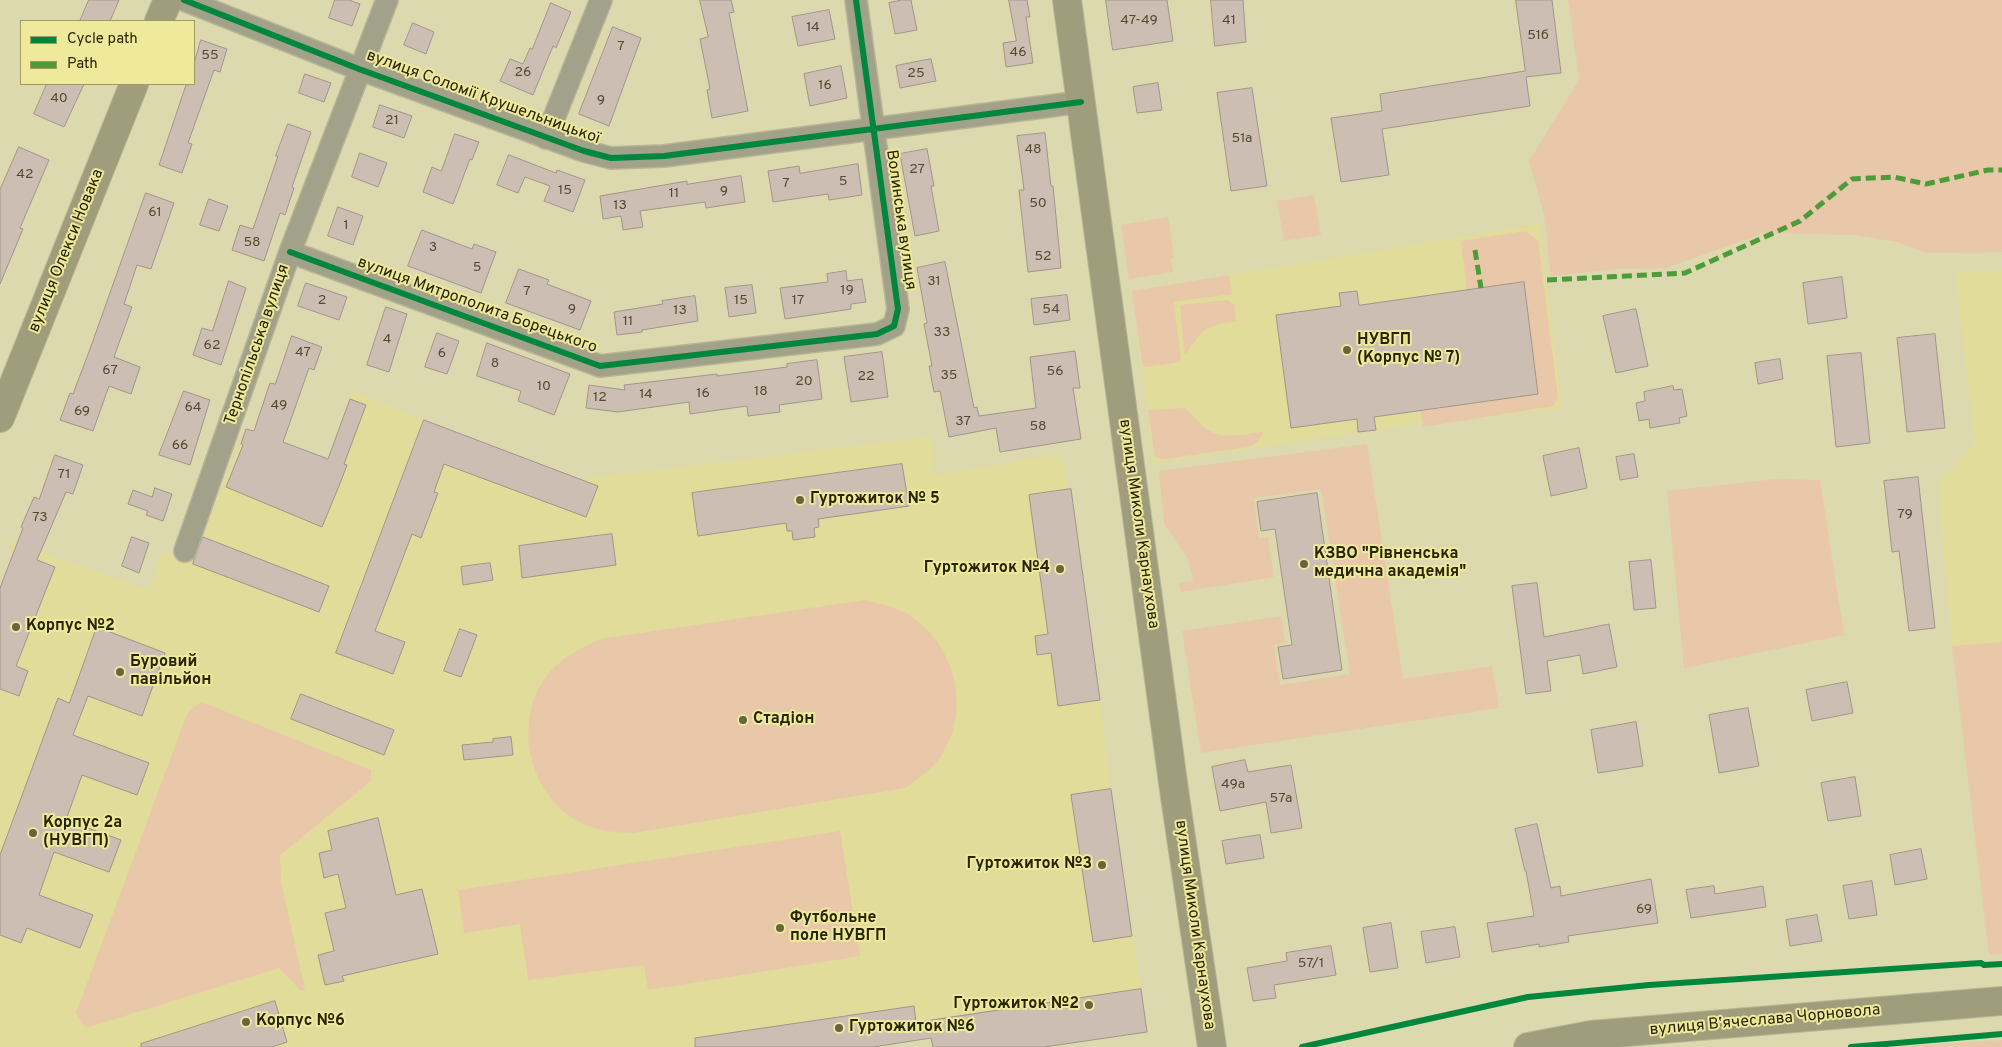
<!DOCTYPE html>
<html>
<head>
<meta charset="utf-8">
<style>
	body { margin:0 }
	#map { position:relative; width:2002px; height:1047px; overflow:hidden; background:#dcd9af; font-family:Overpass,sans-serif }
	canvas { display:block }
	.legend { position:absolute; left:20px; top:20px; width:175px; height:65px; box-sizing:border-box; background:#efe99c; border:1px solid #9f9b60; margin:0; padding:6px 9px; list-style:none; font-size:15px; color:#282505 }
	.legend li { display:flex; align-items:center; gap:10px; height:25px }
	.legend b { width:25px; border:1px solid #9f9b60 }
</style>
</head>
<body>
<div id="map">
<canvas width="2002" height="1047"></canvas>
<ul class="legend">
<li><b style="height:6px;background:#00873e"></b>Cycle path</li>
<li><b style="height:6px;background:#4e9b3a"></b>Path</li>
</ul>
</div>
<script>
const ctx = document.querySelector('canvas').getContext('2d');
ctx.lineJoin = 'round';
function fillPath(path, color) { ctx.fillStyle = color; ctx.fill(path, 'evenodd'); }
function stroke(path, color, width, dash) { ctx.strokeStyle = color; ctx.lineWidth = width; ctx.lineCap = dash ? 'butt' : 'round'; ctx.setLineDash(dash || []); ctx.stroke(path); }
function write(font, color, halo, rows, align = 'center') {
  ctx.font = font + ' Overpass,sans-serif'; ctx.lineWidth = 4; ctx.setLineDash([]); ctx.textBaseline = 'middle'; ctx.strokeStyle = halo; ctx.fillStyle = color; for (const [text, x, y, turn = 0] of rows) {
    ctx.save(); ctx.translate(x, y); ctx.rotate((+turn || 0) * Math.PI / 180); ctx.textAlign = isNaN(turn) ? turn : align; if (halo) ctx.strokeText(text, 0, 0); ctx.fillText(text, 0, 0); ctx.restore();
  }
}
const built = new Path2D(`
	M1539 224 1562 408 1395 427 1154 463 1132 291Z
	M2002 270V954L1989 955 1952 646 1938 484 1975 442 1955 272Z
	M353 391 424 420 581 479 931 436 935 475 1061 454 1067 489H1071L1111 789 1147 1032 1044 1047H933L931 1039 873 1047H0V588L14 552 6 540 149 590 162 552 193 563 246 429 328 459Z`);
const green = new Path2D(`
	M1568 0H2002V252L1926 253 1897 242 1856 235 1764 233 1666 268 1618 269 1551 276 1544 215 1529 161 1579 80Z
	M1314 195 1321 235 1284 241 1277 201Z
	M1168 217 1174 258H1171L1173 272 1129 279 1121 225Z
	M1526 231 1538 241 1558 398 1553 406 1423 427 1420 411 1538 394 1524 283 1467 290 1461 241Z
	M1229 275 1232 294 1174 302 1181 362 1145 367 1142 362 1132 291Z
	M1229 300 1230 302 1234 304 1236 321C1204 326 1202 329 1185 356L1180 305Z
	M1185 408C1193 414 1197 423 1205 428 1223 441 1243 434 1263 432L1258 442 1249 447 1165 459 1155 457 1148 410Z
	M1367 444 1403 679 1492 666 1499 708 1201 753 1182 631 1281 616 1285 642 1274 645 1280 685 1350 674 1321 489 1254 498 1259 538 1268 537 1274 577 1181 592 1179 583 1193 581 1189 560 1164 524 1159 471Z
	M1776 479 1820 480 1844 635 1684 668 1667 491Z
	M865 600C881 604 898 607 912 617 959 650 973 718 935 764 927 773 915 781 905 788L633 833C612 833 592 830 574 819 528 790 514 723 545 678 559 659 579 649 600 639Z
	M2002 642V954L1989 955 1952 646Z
	M202 702 371 770V781L280 855 281 882 305 990 301 991 279 968 86 1028 76 1013 187 714 192 708Z
	M840 831 860 956 648 990 644 965 528 980 520 924 464 933 458 890Z
	M2002 1040V1047H1895Z`);
const building = new Path2D(`
	M89 0H119L110 21H80Z
	M335 0H349L360 4 352 26 329 18Z
	M700 0H731L734 12 729 13 748 111 712 118 707 90 710 89 700 39 708 37Z
	M902 0H911L917 30 895 34 889 3Z
	M1009 0H1027L1030 17H1026L1033 63 1006 67 1003 43 1016 41Z
	M1106 0H1167L1173 41 1113 50Z
	M1211 0H1243L1246 42 1215 46Z
	M1516 0H1552L1561 73 1526 77 1530 106 1382 129 1389 175 1341 182 1331 118 1382 111 1380 94 1525 71Z
	M551 3 571 12 556 48 553 46 533 95 500 81 510 59 523 64 530 48 532 49Z
	M829 10 835 39 798 46 792 17Z
	M413 23 434 32 426 54 404 45Z
	M613 27 641 38 609 126 579 114Z
	M201 40 227 49 220 72 214 70 188 143 192 144 182 173 159 165 186 85 194 84V64Z
	M931 59 936 81 900 88 896 66Z
	M841 66 847 98 810 106 804 74Z
	M305 74 331 83 324 102 299 93Z
	M1158 83 1162 110 1137 113 1133 87Z
	M47 84H84L64 127 34 114Z
	M1252 88 1267 186 1231 191 1217 93Z
	M380 105 412 116 404 138 373 127Z
	M288 124 311 132 292 187 294 188 285 215 280 213 264 261 232 250 240 225 253 229 278 156H276Z
	M1045 133 1051 186H1053L1061 268 1028 272 1019 190H1024L1017 136Z
	M455 134 479 142 472 160 470 159 453 204 423 192 432 167 441 171Z
	M19 147 49 160 20 228 23 229 0 284V190Z
	M927 149 934 186H931L939 231 915 236 900 154Z
	M360 153 387 163 378 187 352 177Z
	M509 155 556 173 557 170 585 180 573 212 544 201 550 186 525 177 518 193 497 185Z
	M858 164 862 195 829 200 828 194 773 202 768 171 799 166 800 173Z
	M741 176 745 202 706 208 705 202 640 211 643 227 623 230 621 216 603 219 600 196 687 181V184Z
	M146 193 174 203 151 269 137 265 124 304 132 307 114 357 140 367 131 394 109 386 93 431 60 420 70 393 73 394 90 349Z
	M209 199 228 206 219 231 200 225Z
	M338 207 363 216 353 245 328 236Z
	M422 230 472 249 474 244 496 252 481 293 408 266Z
	M945 262 974 408 977 407 979 416 1036 408 1030 357 1075 351 1080 388H1073L1081 439 1000 452 996 428 949 437 940 391 934 392 929 366H932L924 324 927 323 917 268Z
	M519 269 549 280 547 284 591 301 580 330 506 303Z
	M846 271 847 281 862 279 866 302 851 304V309L785 319 780 288 828 282 827 274Z
	M1842 277 1847 318 1808 324 1803 283Z
	M229 281 246 288 221 365 193 355 202 328 212 331Z
	M1524 282 1538 394 1374 417 1376 430 1358 432 1357 419 1291 428 1276 315 1341 306 1339 293 1357 291 1359 305Z
	M306 283 347 297 339 320 298 306Z
	M752 285 756 313 729 317 725 288Z
	M1067 295 1070 320 1034 325 1031 299Z
	M695 296 698 321 642 330V332L617 335 614 312 663 304 662 301Z
	M386 307 407 314 389 372 367 365Z
	M1636 309 1648 366 1616 373 1603 316Z
	M437 333 459 341 447 374 425 367Z
	M1935 334 1945 428 1907 432 1897 338Z
	M292 336 322 347 314 370 309 368 283 442 328 459 350 399 366 405 344 464 347 465 341 481 322 527 226 487 243 445 241 444 246 429 254 431 270 383 275 384Z
	M487 343 570 374 554 415 518 401 521 391 477 376Z
	M882 352 888 397 851 402 844 357Z
	M1861 353 1870 443 1836 447 1827 356Z
	M1780 359 1783 379 1758 384 1755 363Z
	M817 360 822 399 779 405 780 412 748 416 747 406 690 414 689 402 618 412 586 408 589 385 625 390 624 385 717 374V376L787 367V364Z
	M1673 386 1674 390 1682 389 1687 416 1679 418 1680 423 1650 428 1649 419 1639 421 1636 403 1645 401 1644 392Z
	M184 391 210 400 190 465 159 455Z
	M424 420 598 486 586 517 444 464 434 492 438 493 421 538 412 534 375 631 405 642 393 674 336 653Z
	M1579 448 1587 488 1551 496 1543 456Z
	M1634 454 1638 477 1620 480 1616 457Z
	M55 455 83 465 73 494 66 492 37 560 55 567 16 666 28 671 19 696 0 689V588L23 528 21 527 34 497 39 499Z
	M902 464 909 506 818 519 819 527 814 528 815 537 793 540 792 531H787L786 523 698 536 692 493Z
	M1918 477 1935 628 1909 631 1899 551 1892 552 1884 481Z
	M155 488 172 494 163 521 146 515 148 511 128 504 133 490 152 497Z
	M1071 489 1100 700 1058 706 1051 653 1037 655 1035 636 1048 634 1029 495Z
	M1317 493 1342 670 1283 679 1278 647 1292 645 1275 529 1261 531 1257 502Z
	M612 534 616 565 522 578 519 546Z
	M132 537 149 543 139 573 122 566Z
	M203 537 329 586 319 612 193 564Z
	M1651 560 1656 608 1634 610 1629 562Z
	M490 563 493 580 463 585 461 567Z
	M1537 583 1544 637 1609 624 1617 667 1583 674 1580 655 1547 661 1551 691 1526 694 1512 586Z
	M97 627 165 653 142 716 88 696 73 735 149 763 137 795 82 775 66 820 121 840 109 872 54 852 39 895 93 915 80 948 27 928 21 943 0 935V855L58 698 69 703Z
	M460 629 477 635 461 677 444 671Z
	M1847 682 1853 713 1812 721 1806 690Z
	M301 694 394 730 384 755 291 719Z
	M1748 708 1759 766 1719 773 1709 715Z
	M1636 722 1643 766 1598 773 1591 730Z
	M511 737 513 755 464 760 462 745 493 742V739Z
	M1245 760 1248 772 1291 765 1302 828 1271 833 1266 802 1220 811 1212 767Z
	M1855 777 1861 816 1828 821 1821 783Z
	M1111 789 1132 936 1093 942 1071 795Z
	M378 818 396 895 422 889 438 954 342 976 344 981 325 985 318 955 334 951 325 913 346 908 338 874 324 878 319 853 332 850 328 831Z
	M1537 824 1551 888 1560 886 1561 896 1651 879 1658 923 1568 936 1569 942 1539 947V944L1492 952 1487 923 1534 916 1526 871H1525L1515 829Z
	M1260 835 1264 858 1226 864 1222 841Z
	M1921 849 1927 879 1895 885 1890 855Z
	M1872 881 1877 915 1849 919 1843 886Z
	M1714 886 1715 894 1763 886 1766 907 1691 918 1686 890Z
	M1817 915 1822 941 1790 946 1786 920Z
	M1391 923 1398 968 1370 972 1363 928Z
	M1455 927 1460 957 1426 963 1421 932Z
	M1331 946 1336 975 1274 985 1276 998 1253 1001 1247 968 1287 961 1286 953Z
	M1141 989 1147 1032 1044 1047H933L931 1038 873 1047H695V1038L914 1006 916 1022Z
	M275 1001 287 1042 272 1047H141V1044Z`);
const minor = new Path2D(`
	M184 0 359 69 584 151 611 158 664 156 1081 102
	M546 138 601 0
	M290 252 600 366 877 334 894 326 898 309 856 0
	M185 551 290 252 387 0`);
const secondary = new Path2D(`
	M1067 0 1174 790 1212 1047
	M159 21 168 0
	M0 418 134 84
	M1528 1047 1591 1035 2002 1001`);
const quiet = new Path2D(`
	M1475 250 1481 288
	M1547 280 1685 273 1800 221 1852 179 1894 177 1926 184 1988 170H2002`);
const cycleway = new Path2D(`
	M184 0 359 69 584 151 611 158 664 156 1081 102
	M290 252 600 366 877 334 894 326 898 309 856 0
	M1302 1047 1528 997 1649 985 1981 963 1984 965 2002 964
	M1851 1047 2002 1034`);
const markers = [
	[1347,350,5,"#676440"],
	[800,500,5,"#676440"],
	[1304,564,5,"#676440"],
	[1060,569,5,"#676440"],
	[16,627,5,"#676440"],
	[120,672,5,"#676440"],
	[743,720,5,"#676440"],
	[33,833,5,"#676440"],
	[1102,865,5,"#676440"],
	[780,928,5,"#676440"],
	[1089,1005,5,"#676440"],
	[246,1022,5,"#676440"],
	[839,1028,5,"#676440"]
];
const numberNames = [
	["47-49",1139,21],
	["41",1229,21],
	["14",813,28],
	["51б",1538,36],
	["7",621,47],
	["46",1018,53],
	["55",210,56],
	["26",523,73],
	["25",916,74],
	["16",825,86],
	["40",59,99],
	["9",601,101],
	["21",392,121],
	["51а",1242,139],
	["48",1033,150],
	["27",917,170],
	["42",25,175],
	["5",843,182],
	["7",786,184],
	["15",565,191],
	["9",724,192],
	["11",674,194],
	["50",1038,204],
	["13",620,206],
	["61",155,213],
	["1",346,226],
	["58",252,243],
	["3",433,248],
	["52",1043,257],
	["5",477,268],
	["31",934,282],
	["19",847,291],
	["7",527,292],
	["2",322,301],
	["15",741,301],
	["17",798,301],
	["9",572,310],
	["54",1051,310],
	["13",680,311],
	["11",628,322],
	["33",942,333],
	["4",387,340],
	["62",212,346],
	["47",303,353],
	["6",442,354],
	["8",495,364],
	["67",110,371],
	["56",1055,372],
	["35",949,376],
	["22",866,377],
	["20",804,382],
	["10",544,387],
	["18",761,392],
	["16",703,394],
	["14",646,395],
	["12",600,398],
	["49",279,406],
	["64",193,408],
	["69",82,412],
	["37",963,422],
	["58",1038,427],
	["66",180,446],
	["71",64,475],
	["79",1905,515],
	["73",40,518],
	["49а",1233,785],
	["57а",1281,799],
	["69",1644,910],
	["57/1",1311,964]
];
const streetNames = [
	["вулиця Соломії Крушельницької",483,98,20],
	["Волинська вулиця",900,220,82],
	["вулиця Олекси Новака",67,251,-68],
	["вулиця Митрополита Борецького",477,306,20],
	["Тернопільська вулиця",258,345,-71],
	["вулиця Миколи Карнаухова",1138,524,82],
	["вулиця Миколи Карнаухова",1194,925,82],
	["вулиця Вʼячеслава Чорновола",1765,1021,-5]
];
const poiNames = [
	["НУВГП",1357,341],
	["(Корпус № 7)",1357,359],
	["Гуртожиток № 5",810,500],
	["КЗВО \"Рівненська",1314,555],
	["медична академія\"",1314,573],
	["Гуртожиток №4",1050,569,"right"],
	["Корпус №2",26,627],
	["Буровий",130,663],
	["павільйон",130,681],
	["Стадіон",753,720],
	["Корпус 2а",43,824],
	["(НУВГП)",43,842],
	["Гуртожиток №3",1092,865,"right"],
	["Футбольне",790,919],
	["поле НУВГП",790,937],
	["Гуртожиток №2",1079,1005,"right"],
	["Корпус №6",256,1022],
	["Гуртожиток №6",849,1028]
];
fillPath(built, '#e1dc9a');
fillPath(green, '#e8c8a8');
fillPath(building, '#cdbeb3');
stroke(building, '#a29589', 1);
stroke(minor, '#b8b594', 24);
stroke(secondary, '#b8b594', 30);
stroke(minor, '#a2a189', 21);
stroke(secondary, '#a09d7d', 28);
stroke(quiet, '#4e9b3a', 5, [10, 5]);
stroke(cycleway, '#00873e', 6);
for (const [x, y, r, color] of markers) { const dot = new Path2D(); dot.arc(x, y, r, 0, 2 * Math.PI); ctx.fillStyle = color; ctx.fill(dot); stroke(dot, '#efe99c', 2); }
write('14px', '#514b30', null, numberNames);
write('16px', '#282505', '#efe99c', streetNames);
write('bold 16px', '#282505', '#efe99c', poiNames, 'left');
</script>
</body>
</html>
